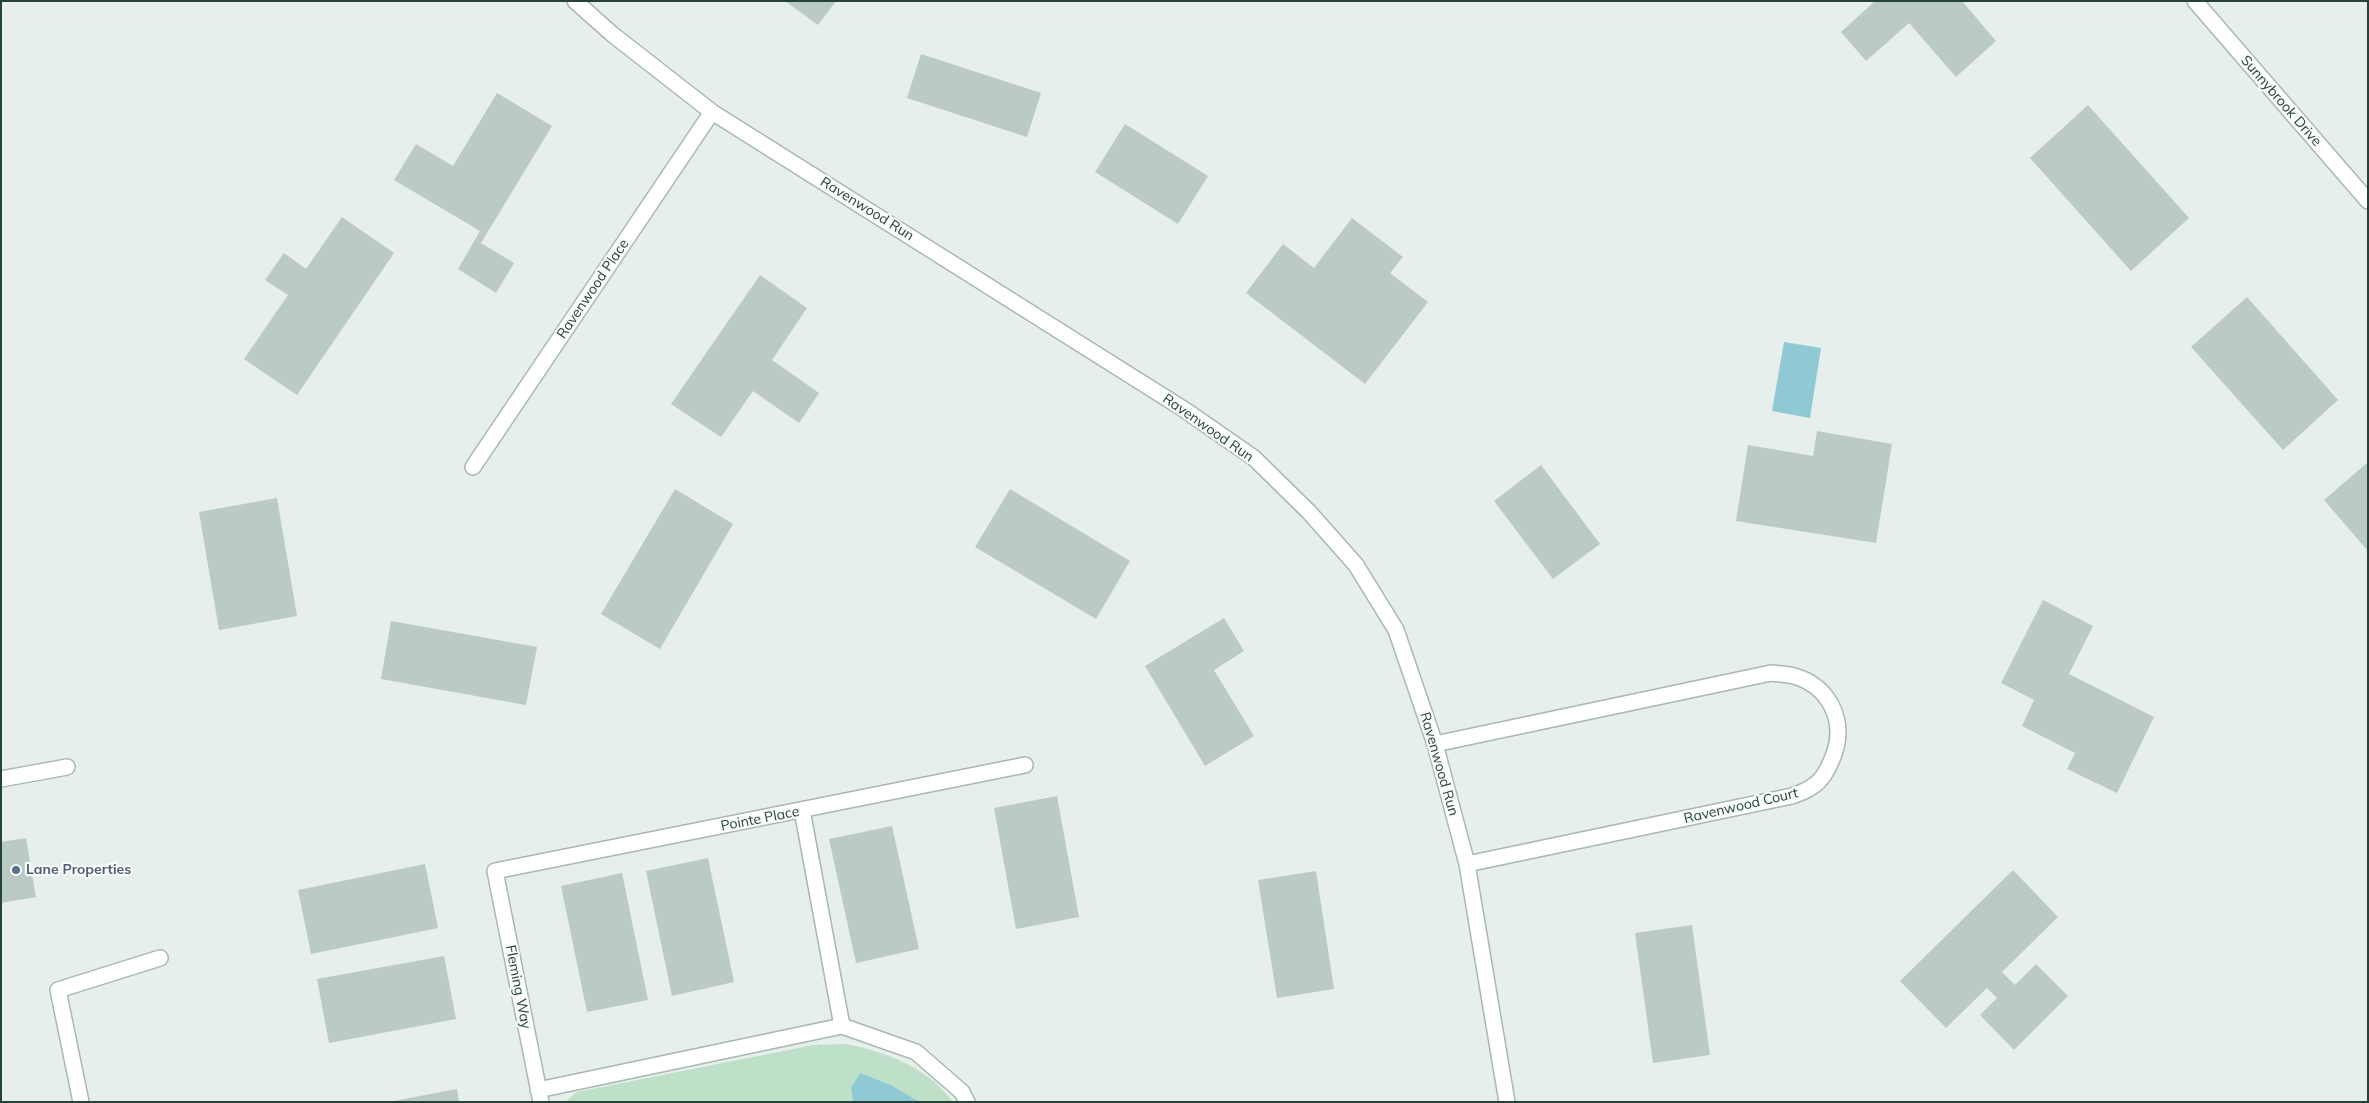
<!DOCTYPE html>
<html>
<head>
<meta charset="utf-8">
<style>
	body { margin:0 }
	#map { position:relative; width:2369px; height:1103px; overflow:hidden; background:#e6efeb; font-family:Mulish,sans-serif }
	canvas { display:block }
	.frame { position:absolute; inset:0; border:2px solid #24423a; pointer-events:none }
</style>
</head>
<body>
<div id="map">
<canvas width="2369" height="1103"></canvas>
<div class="frame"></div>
</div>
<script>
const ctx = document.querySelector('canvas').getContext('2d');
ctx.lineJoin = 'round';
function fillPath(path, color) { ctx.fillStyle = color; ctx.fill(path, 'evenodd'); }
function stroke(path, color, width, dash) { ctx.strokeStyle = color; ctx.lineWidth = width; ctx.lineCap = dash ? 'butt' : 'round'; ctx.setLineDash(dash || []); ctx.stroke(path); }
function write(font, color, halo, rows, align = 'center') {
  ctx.font = font + ' Mulish,sans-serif'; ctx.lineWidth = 4.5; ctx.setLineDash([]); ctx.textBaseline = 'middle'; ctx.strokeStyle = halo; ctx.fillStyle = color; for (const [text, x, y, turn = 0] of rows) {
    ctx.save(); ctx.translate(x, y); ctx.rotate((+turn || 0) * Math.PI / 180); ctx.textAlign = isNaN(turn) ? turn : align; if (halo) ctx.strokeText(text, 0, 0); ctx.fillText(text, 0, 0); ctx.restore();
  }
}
const green = new Path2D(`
	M845 1044C886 1051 928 1068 953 1102H920L891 1085 860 1073 851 1088 853 1102H565L577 1092 813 1045Z`);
const water = new Path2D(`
	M1784 342 1821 348 1810 418 1772 411Z
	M860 1073 891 1085 920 1102H853L851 1088Z`);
const building = new Path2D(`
	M785 1H836L818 25Z
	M1875 1H1962L1996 41 1956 77 1909 23 1866 61 1841 32Z
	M921 54 1041 93 1027 137 907 98Z
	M497 93 552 126 481 243 514 263 496 293 458 269 480 231 394 180 416 144 453 166Z
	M2088 105 2189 218 2131 271 2030 158Z
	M1125 124 1208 176 1178 224 1095 172Z
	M342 217 394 253 297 395 244 359 288 295 265 280 284 253 306 269Z
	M1352 218 1403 257 1390 273 1428 302 1365 384 1246 293 1283 244 1314 268Z
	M760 275 807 308 772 360 819 393 799 423 753 391 721 437 671 404Z
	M2247 297 2338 400 2283 450 2191 347Z
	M1817 431 1892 444 1876 543 1736 521 1748 445 1813 456Z
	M2368 462V551L2324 500Z
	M1541 465 1600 544 1553 579 1494 501Z
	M675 489 733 524 660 649 601 614Z
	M1010 489 1130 561 1096 619 975 547Z
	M277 498 297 616 219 630 199 512Z
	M2043 600 2093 626 2069 674 2154 717 2117 793 2067 769 2075 753 2022 726 2034 700 2001 683Z
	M1224 618 1244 651 1214 670 1254 736 1205 766 1145 666Z
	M391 621 537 647 526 705 381 679Z
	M1057 796 1079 917 1016 929 994 808Z
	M892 826 919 949 856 963 829 839Z
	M26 838 36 897 1 903V842Z
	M708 858 734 982 672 996 646 871Z
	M425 864 438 928 311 954 298 890Z
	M2013 870 2058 917 2002 972 2015 985 2036 964 2068 996 2014 1050 1980 1015 1997 998 1987 988 1946 1028 1900 981Z
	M1316 871 1334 989 1277 998 1258 880Z
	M622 873 648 1000 587 1012 561 886Z
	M1692 925 1710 1055 1653 1063 1635 933Z
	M444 956 456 1019 329 1043 317 979Z
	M457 1089 459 1102H394V1101Z`);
const service = new Path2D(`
	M1 779 67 767
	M802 810 842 1026
	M81 1102 58 990 160 958`);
const minor = new Path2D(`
	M575 1 612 34 712 112 1185 410 1254 458 1309 512 1356 565 1396 630 1435 744 1467 864 1507 1102
	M2195 1 2368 201
	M473 467 712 112
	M1435 744 1771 673C1778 674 1786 674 1794 676 1829 686 1846 720 1834 754 1830 765 1823 780 1813 786 1807 791 1799 793 1792 796L1467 864
	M538 1090 842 1026 916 1052 962 1092 967 1102
	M541 1102 495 871 1025 765`);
const markers = [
	[16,870,5,"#5c6f8a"]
];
const streetNames = [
	["Sunnybrook Drive",2281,101,49],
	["Ravenwood Run",867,209,32],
	["Ravenwood Place",593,289,-56],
	["Ravenwood Run",1208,428,35],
	["Ravenwood Run",1439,764,74],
	["Ravenwood Court",1741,806,-13],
	["Pointe Place",760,819,-11],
	["Fleming Way",518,987,79]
];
const serviceNames = [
	["Lane Properties",26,870]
];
fillPath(green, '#bfe0c8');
fillPath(water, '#8ec9d4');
fillPath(building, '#bbcac4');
stroke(service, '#a8b8b2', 18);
stroke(minor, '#a8b8b2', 18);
stroke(service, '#fff', 15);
stroke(minor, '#fff', 15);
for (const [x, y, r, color] of markers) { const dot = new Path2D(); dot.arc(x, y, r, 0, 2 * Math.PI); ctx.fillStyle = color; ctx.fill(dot); stroke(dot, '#f7fbf9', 2); }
write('14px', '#24423a', '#f7fbf9', streetNames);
write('bold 14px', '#4e5e75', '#f7fbf9', serviceNames, 'left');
</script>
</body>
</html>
